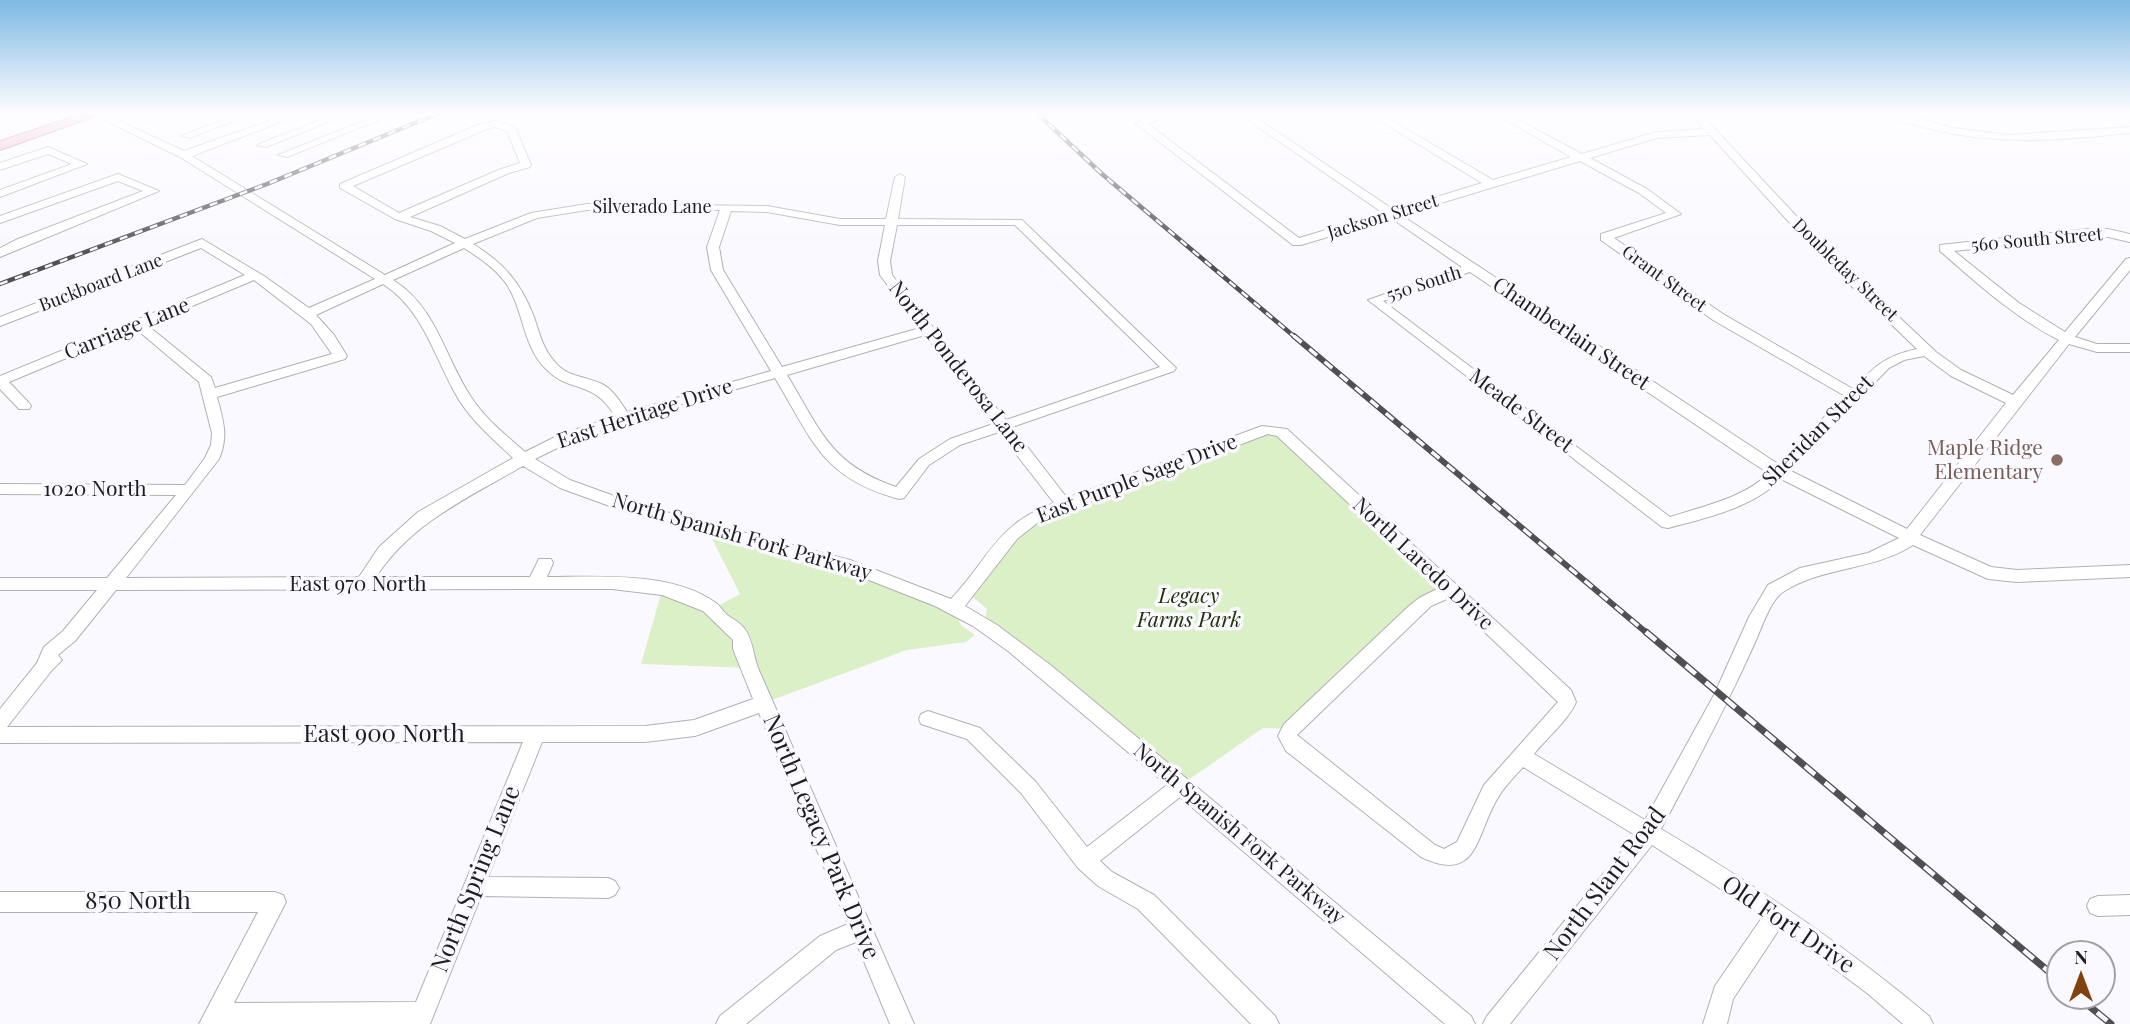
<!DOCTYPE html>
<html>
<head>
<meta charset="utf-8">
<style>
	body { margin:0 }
	#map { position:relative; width:2130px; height:1024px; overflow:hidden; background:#faf9ff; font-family:"Playfair Display",serif }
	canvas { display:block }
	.north { position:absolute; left:2046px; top:940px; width:70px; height:70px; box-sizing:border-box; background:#faf9ff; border:2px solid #a2a1a6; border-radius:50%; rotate:0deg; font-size:19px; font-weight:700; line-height:28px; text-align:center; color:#1e1e20 }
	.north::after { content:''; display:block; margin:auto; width:24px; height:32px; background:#83420c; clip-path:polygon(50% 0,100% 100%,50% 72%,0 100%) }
</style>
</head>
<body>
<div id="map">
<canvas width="2130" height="1024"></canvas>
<div class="north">N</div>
</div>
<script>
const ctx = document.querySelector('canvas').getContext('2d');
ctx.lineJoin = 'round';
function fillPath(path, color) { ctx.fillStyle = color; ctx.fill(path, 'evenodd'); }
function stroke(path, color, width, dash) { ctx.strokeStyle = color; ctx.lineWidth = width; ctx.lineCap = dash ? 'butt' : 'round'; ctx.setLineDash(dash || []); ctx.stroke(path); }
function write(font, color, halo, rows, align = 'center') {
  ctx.font = font + ' "Playfair Display",serif'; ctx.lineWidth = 7; ctx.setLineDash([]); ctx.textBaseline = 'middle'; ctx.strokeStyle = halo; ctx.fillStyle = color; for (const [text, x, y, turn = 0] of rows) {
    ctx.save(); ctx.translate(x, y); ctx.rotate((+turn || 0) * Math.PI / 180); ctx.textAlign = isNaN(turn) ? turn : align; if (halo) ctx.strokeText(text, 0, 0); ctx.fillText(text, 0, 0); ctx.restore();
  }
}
const green = new Path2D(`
	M1275 429 1450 590 1425 603 1291 729 1263 728 1181 785 984 626 987 609 968 593 1018 526Z
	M707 529 804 553 954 608 961 625 975 635 966 642 907 650 764 703 749 668 641 664 663 587 712 609 740 594Z`);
const minor = new Path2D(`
	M90 113H102L184 151 291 113H304L192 156 385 275 455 243 431 231 395 219 340 188V184L480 124 496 121 515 127 531 165 530 167 509 173 410 217 440 226 465 239 531 213 587 204 767 206 840 219H886L895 177 900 174 905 177 898 219 1022 220 1176 368 1174 371 1012 427 1067 498 1262 426 1287 429 1571 690 1576 702C1570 718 1546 739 1534 754L1645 820 1714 695 1749 617 1768 585 1800 568 1868 553 1899 538 1781 479C1752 508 1706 518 1668 528L1662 527 1368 300 1462 267 1391 218 1301 245H1293L1135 123 1160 113H1174L1148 124 1299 238 1383 213 1238 113H1249L1394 210 1482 183 1367 113H1379L1493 180 1571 157 1493 113H1505L1582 154 1656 132 1704 129 1690 113H1700L1826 248 1936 352 1961 370 2013 395 2059 340C2015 318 1977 283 1940 251V245L2088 229H2108L2130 234V242L2108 237H2088L1954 251 2019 303 2065 332 2126 259 2130 258V270L2075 337 2097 344H2130V352H2097L2069 344 1920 535 1991 567 2017 570 2130 565V577L2017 582 1988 579 1913 545C1873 571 1823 566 1783 592 1771 600 1763 624 1757 638 1728 703 1695 766 1661 829 1755 885 1845 945 1929 1016L1933 1024H1903L1867 993 1780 928 1733 999 1727 1024H1703L1715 986 1763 916 1652 845 1510 1024H1483L1487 1016 1635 835 1523 767C1515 776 1505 786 1499 796 1475 833 1480 885 1421 857L1286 751 1278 736 1284 724 1409 606 1419 598 1439 588 1277 436 1268 434 1041 520 1017 539 965 606 997 625 1053 667 1471 1016 1475 1024H1445L1180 797 1100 861 1112 872 1154 895 1275 1016 1279 1024H1251L1138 909 1098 886 1078 868 1021 793 967 739 921 724 919 719 921 714 928 711 980 728 1035 781 1087 847 1167 785 1008 651 973 626 935 606 841 569 629 513 560 488 523 466C469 497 411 523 376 577H530L539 559H551L553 563 547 577C598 577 672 571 716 603 720 606 723 611 727 615 733 619 739 622 744 628 753 640 753 654 758 668L914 1024H890L856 942 836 950 746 1024H716L720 1016 820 936 848 924 759 713 695 736 645 742H542L488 877 608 878 615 881 619 888 615 895 608 898 481 896 430 1024H199L258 912H0V892H275L283 895 286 902 234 1003 416 1002 523 742 0 743V709L37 663 44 647 63 631 97 590H0V578H107L176 495 0 494V484L185 485 205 458 211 445 212 433 199 382 136 329 9 382 29 403 31 406 29 409H19L0 389V376L245 275 201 248 0 326V317L202 239 264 276 309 308 375 279 180 157ZM495 127 507 131 520 163 501 169 399 213 353 186 487 129ZM1710 135 1818 254 1917 349C1885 356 1875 366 1853 389L1723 314 1614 238 1681 214 1647 189 1590 158 1657 138ZM1580 161 1639 193 1666 213 1601 234V240L1713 320 1845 396 1778 464 1401 215ZM587 210H720L707 247 711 270 771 371 627 412C620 401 613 390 602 384 585 376 566 377 554 361 543 349 539 332 534 317 521 283 504 263 473 244L537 218ZM731 211 767 212 840 225H885L878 261 880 275 920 328 782 367 723 270 719 247ZM897 225H1015L1160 367 1006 420 892 275 890 261ZM464 248C478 257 495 268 505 282 524 308 522 346 546 369 570 394 593 379 615 416L557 436 525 452C506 435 485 419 471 397 445 358 436 306 393 280ZM1470 272 1751 462 1769 473C1744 498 1704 506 1670 517L1383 301ZM254 280 311 324 332 354 215 388 211 377 147 325ZM383 284C422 309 434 355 455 393 469 419 492 438 513 458L418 512 379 547 359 577 126 578 219 459C229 436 223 420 217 397L345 359 347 356 334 335 316 315ZM925 335 993 424 950 439 919 459 896 487C830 464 821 431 787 375ZM1924 356 1951 376 2006 403 1907 529 1789 470 1889 368 1904 360ZM775 378C813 441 822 478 899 499L904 498 929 465 960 445 999 432 1054 503C995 525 991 557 951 599L850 560 639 505 570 480 535 459C610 420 694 402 775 378ZM529 589H612L662 595 703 611 733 640V649L753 699 694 720 645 726 7 727 52 670 62 660 58 655 75 641 116 590ZM1449 598 1558 702 1484 785 1457 842 1444 849 1435 845 1297 735 1431 606Z
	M156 113H171L149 121 144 118Z
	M240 113H253L190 138 181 136Z
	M338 113H351L266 147 257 145Z
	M383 113H396L287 157 278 155Z
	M1886 113H1900L1953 128 2009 135 2130 127V133C2063 140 1998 146 1931 129 1917 125 1898 122 1886 113Z
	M48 147 87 164 0 197V190L72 164 48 154 0 170V163Z
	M118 174 159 191 0 257V248L18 239 143 191 118 181 0 223V216Z
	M2130 895V915L2098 916 2090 913 2087 906 2090 899 2098 896Z`);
const major = new Path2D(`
	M85 113H104L0 150V141Z`);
const railFar2 = new Path2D(`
	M1037 113 1102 174 1296 338
	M0 284 267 184 439 113`);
const railFar1 = new Path2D(`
	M1294 336 1648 634`);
const rail = new Path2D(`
	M1646 632 2060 981
	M2077 996 2111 1024`);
const markers = [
	[2057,460,7,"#8d6e63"]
];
const farStreetnames = [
	["Silverado Lane",652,207],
	["Jackson Street",1383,217,-17],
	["560 South Street",2037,240,-5],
	["Doubleday Street",1845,270,44],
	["Grant Street",1664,279,36],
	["Buckboard Lane",101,283,-21],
	["550 South",1424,284,-18]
];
const streetNames = [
	["Carriage Lane",127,329,-22],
	["Chamberlain Street",1571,334,34],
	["North Ponderosa Lane",958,367,52],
	["Meade Street",1521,411,37],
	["East Heritage Drive",645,414,-18],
	["Sheridan Street",1818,431,-45],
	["East Purple Sage Drive",1137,479,-21],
	["1020 North",95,489],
	["North Spanish Fork Parkway",742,537,16],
	["North Laredo Drive",1423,564,43],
	["East 970 North",358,584],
	["North Spanish Fork Parkway",1239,834,40]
];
const educationNames = [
	["Maple Ridge",2043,448],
	["Elementary",2043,472]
];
const parkNames = [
	["Legacy",1189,596],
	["Farms Park",1189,620]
];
const nearStreetnames = [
	["East 900 North",384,735],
	["North Legacy Park Drive",821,837,67],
	["North Spring Lane",476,879,-68],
	["North Slant Road",1605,884,-53],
	["850 North",138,902],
	["Old Fort Drive",1788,925,34]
];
fillPath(green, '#dbf0c7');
stroke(minor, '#b1b0b5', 2);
stroke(major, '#9d5168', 2);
fillPath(minor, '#fff');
fillPath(major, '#eea7bc');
stroke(railFar2, '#504f52', 4.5);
stroke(railFar1, '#504f52', 6);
stroke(rail, '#504f52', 7);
stroke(railFar2, '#faf9ff', 2.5, [8]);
stroke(railFar1, '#faf9ff', 3.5, [10]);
stroke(rail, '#faf9ff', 4.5, [13]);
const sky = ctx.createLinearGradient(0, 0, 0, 256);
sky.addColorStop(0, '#7fb9e4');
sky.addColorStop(0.44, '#fdfcff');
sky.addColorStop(1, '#fdfcff00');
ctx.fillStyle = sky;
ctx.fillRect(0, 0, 2130, 256);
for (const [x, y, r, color] of markers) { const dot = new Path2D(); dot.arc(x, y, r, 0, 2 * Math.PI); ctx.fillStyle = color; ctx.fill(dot); stroke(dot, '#faf9ff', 2.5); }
write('18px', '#1e1e20', '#faf9ff', farStreetnames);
write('21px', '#1e1e20', '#faf9ff', streetNames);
write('21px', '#785e54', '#faf9ff', educationNames, 'right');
write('italic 21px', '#21310a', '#faf9ff', parkNames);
write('24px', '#1e1e20', '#faf9ff', nearStreetnames);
</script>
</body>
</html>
